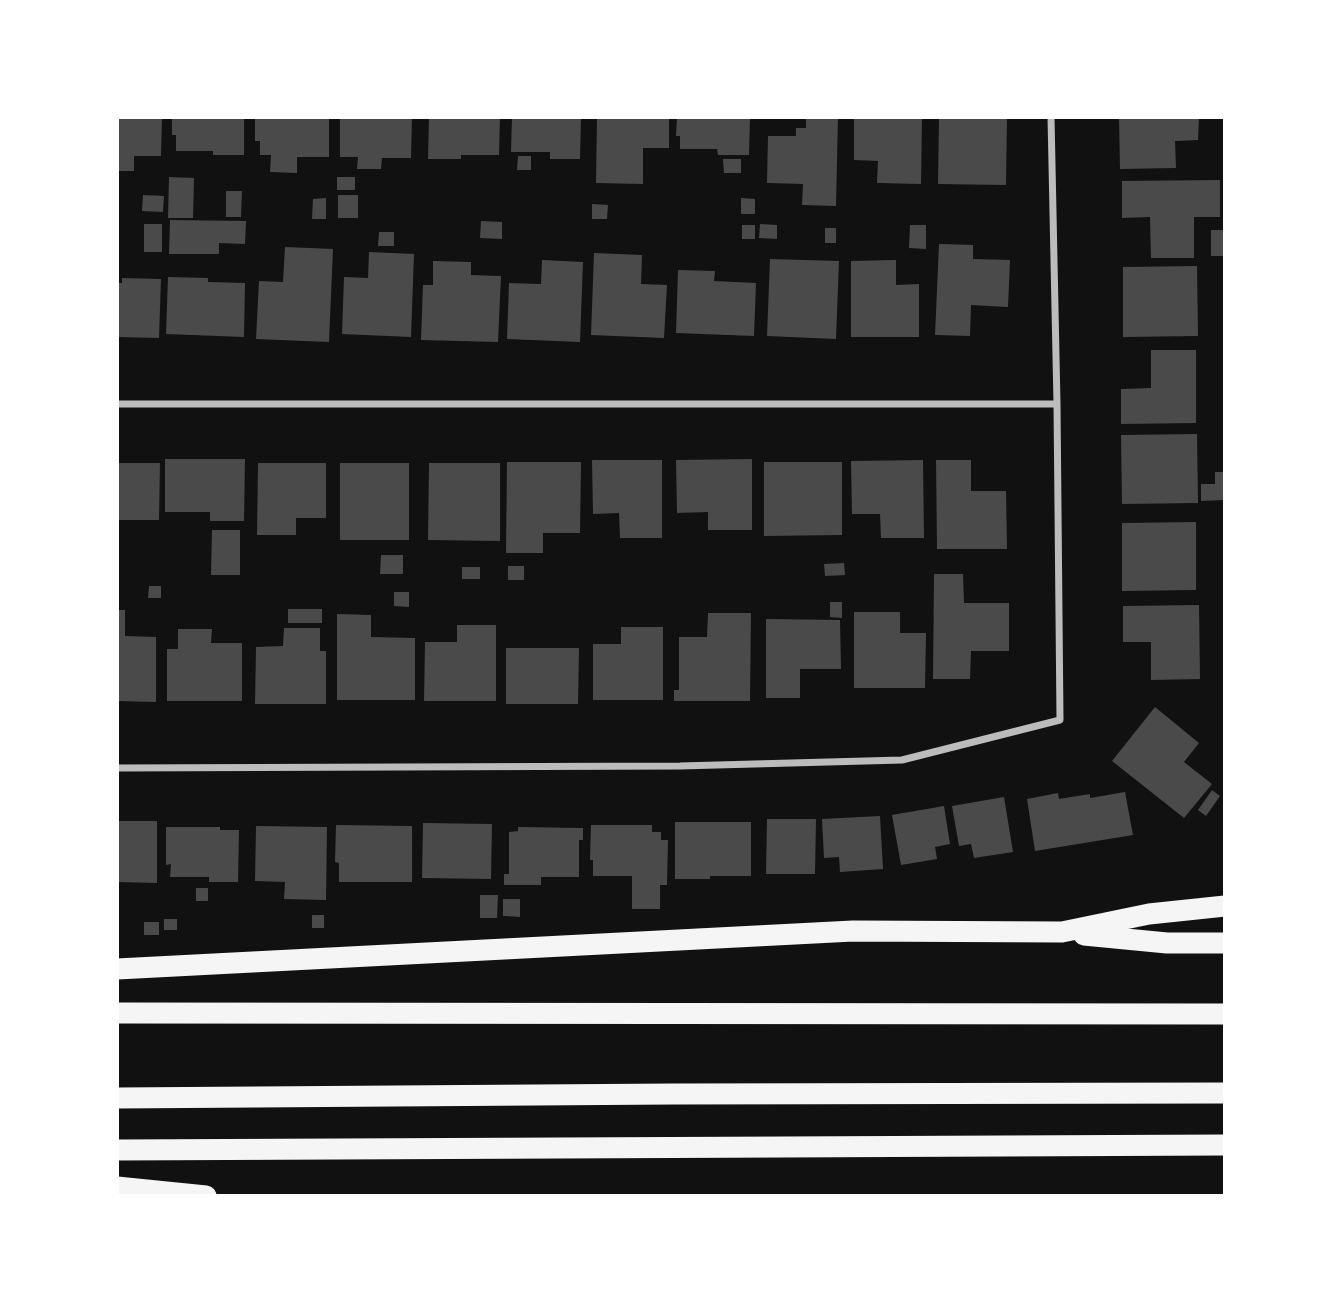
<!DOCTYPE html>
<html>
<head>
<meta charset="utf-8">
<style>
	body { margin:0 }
	#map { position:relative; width:1342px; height:1313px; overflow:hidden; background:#111; font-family:Raleway,sans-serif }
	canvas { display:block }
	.frame { position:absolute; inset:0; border:119px solid #fff; pointer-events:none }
</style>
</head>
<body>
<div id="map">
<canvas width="1342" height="1313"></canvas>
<div class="frame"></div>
</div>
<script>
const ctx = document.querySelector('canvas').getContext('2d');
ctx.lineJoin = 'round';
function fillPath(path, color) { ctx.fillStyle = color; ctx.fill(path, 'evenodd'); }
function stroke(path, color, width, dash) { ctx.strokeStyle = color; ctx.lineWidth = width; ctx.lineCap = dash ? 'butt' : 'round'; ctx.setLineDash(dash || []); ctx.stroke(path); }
const building = new Path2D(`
	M117 117H162L161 156H134V171H117Z
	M172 117H244V155H213V151H176V135H172Z
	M255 117H329V157H297V173L270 172 271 155H260V141H255Z
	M340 117H412L411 158H382L381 169H357L358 157H340Z
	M429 117H500L499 155H461V159H428Z
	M512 117H581L580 159H550V152H511Z
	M597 117H669V148H643V184L596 183Z
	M677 117H750L749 155H718L717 149H680V136H676Z
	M806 117H838L836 206 802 205 803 184 767 183 768 136H796V128H806Z
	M854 117H922L921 184 877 183 878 161 854 160Z
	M939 117H1007L1006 185 938 184Z
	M1119 117H1199L1198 140 1175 141 1176 168 1120 169Z
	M518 156H531V170H517Z
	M723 159H741V173H724Z
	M169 177 194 178 193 218H168Z
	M337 177H355V190H337Z
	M1220 180V217H1194V258H1151L1150 217 1122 218V181Z
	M226 191H242L241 217H226Z
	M143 195 164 196 163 212 142 211Z
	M338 195H358V218H338Z
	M326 198V219H312L313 199Z
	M741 198 755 199V214H741Z
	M592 204 608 205 607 219H592Z
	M170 220 246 221 245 244 219 243V254H169Z
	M481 221 502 222V239L480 238Z
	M144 224H162V252H144Z
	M760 224 777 225V239L759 238Z
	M742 225H755V239H742Z
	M910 225H926V249L909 248Z
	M825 228H836V243H825Z
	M1211 230H1225V256H1211Z
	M379 232H394V246H378Z
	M939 244 973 245V259L1010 260 1008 307 971 305 970 336 935 335Z
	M285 247 333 249 329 342 256 339 259 281 283 282Z
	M369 252 414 254 411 337 342 334 344 277 368 278Z
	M594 253 642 255 641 284 667 285 664 338 591 335Z
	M770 259 839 261 836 339 767 336Z
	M542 260 583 262 580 342 507 339 509 283 541 284Z
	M896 260V285L919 284V337H851V261Z
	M433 261 471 262V275L501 276 498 342 421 340 423 285H433Z
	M1197 266 1198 336 1123 337V267Z
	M678 270 715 271 714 281 756 283 754 336 676 333Z
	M168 277 208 278V282L245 283 244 337 166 334Z
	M122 278 161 279 159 338 117 337V283H122Z
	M1151 350H1196V423L1121 424V389L1151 388Z
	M1197 434 1198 503 1122 504 1121 435Z
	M165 459H245L244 521H210V512H165Z
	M752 459V530H708V512L677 513 676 460Z
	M592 460H662V538H620L619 513 593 514Z
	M923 460 924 538H881L880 514H852L851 461Z
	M936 460H971V491H1006L1007 549H937Z
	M507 462H581L580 533H543V553H506Z
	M764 462H842V535L764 536Z
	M117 463H160L159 520H117Z
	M258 463H326V518H296V535H257Z
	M340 463H409V540H340Z
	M429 463H500V541L428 540Z
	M1215 472H1225V500L1201 501V484H1215Z
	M1196 522V590L1122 591V523Z
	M212 530H240V575H211Z
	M381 555H403V574H380Z
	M844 563 845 575 825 576 824 564Z
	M508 566H524V580H508Z
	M462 567H480V579H462Z
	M934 574H963L964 603H1009V651H971L970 679H933Z
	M149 586H161V598H148Z
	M394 592H409V607L394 606Z
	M830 602H842V618L830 617Z
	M1199 605 1200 679 1151 680V642H1123V606Z
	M288 609H322V623H288Z
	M117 610H125V636L156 637V702L117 701Z
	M854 612H900V633H926L925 688H854Z
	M708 613H751L750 701H674V690H679V637H707Z
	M337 614 371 615V637L415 638V700H337Z
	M766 619 840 620 841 669H800V698H766Z
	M457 625H496V701H424L425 642H457Z
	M621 627H663V700H593V644H621Z
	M284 628H320V651H326V704H255L256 647 283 646Z
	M178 629H212L211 643H242V701H167V649H178Z
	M506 648H579L578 704H506Z
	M1155 707 1199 743 1184 762 1212 784 1184 818 1112 761Z
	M1212 790 1220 796 1206 816 1198 810Z
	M1125 792 1133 835 1035 851 1027 799 1058 793 1059 799 1090 794V798Z
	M1004 797 1013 852 974 858 971 844 959 846 952 806Z
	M944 806 950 844 935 847 937 859 901 865 892 815Z
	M880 816 883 869 840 872 839 857 824 858 822 819Z
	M767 819H816L815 874H766Z
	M117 821H157V883L117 882Z
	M675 822H751V876H710V879H675Z
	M423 823 492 824 491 879 422 878Z
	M336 825 412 826V882H339V863L335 862Z
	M591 825H652V832H661V840H668L667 885H660V909H632V876H593V860H590Z
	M256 826 327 827 326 900 284 899 285 882 255 881Z
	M166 827H220V830H239L238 882H209V877H170L171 864 166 865Z
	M518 827 583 828V840H579V877H541V885H504V874H509V832L518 831Z
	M196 888H208V901H196Z
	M480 895H498L497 918H480Z
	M503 899H520V917L503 916Z
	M312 915H324V928H312Z
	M164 919H177V930H164Z
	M144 922H159V935H144Z`);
const minor = new Path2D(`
	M117 404H1057
	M117 768 680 766 902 760 1060 720 1057 404 1051 117`);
const motorway = new Path2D(`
	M1084 935 1167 943H1225
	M117 969 853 931 1062 932 1149 914 1225 906
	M117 1013 1225 1014
	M117 1098 673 1094 1225 1093
	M117 1150 1225 1145
	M117 1187 206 1196`);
fillPath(building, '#4a4a4a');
stroke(minor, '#bcbcbc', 7);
stroke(motorway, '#f5f5f5', 21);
</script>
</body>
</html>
